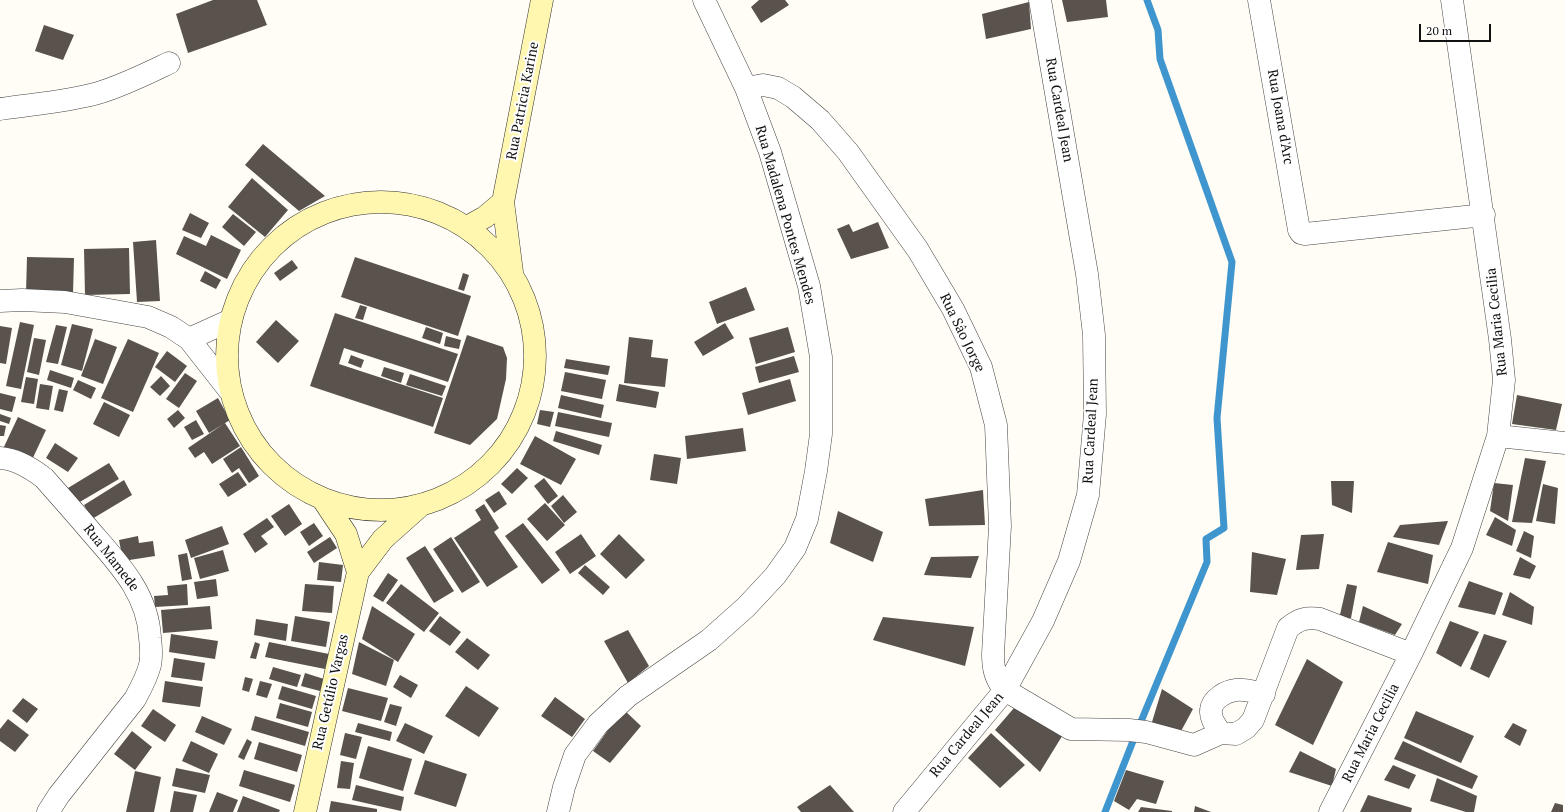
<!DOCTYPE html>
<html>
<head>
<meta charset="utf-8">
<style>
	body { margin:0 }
	#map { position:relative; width:1565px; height:812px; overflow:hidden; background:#fffdf5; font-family:"PT Serif",serif }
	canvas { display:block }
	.scale { position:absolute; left:1419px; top:24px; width:72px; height:18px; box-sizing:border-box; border:2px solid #111; border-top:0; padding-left:5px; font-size:12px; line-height:14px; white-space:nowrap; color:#111; -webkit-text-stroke:3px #fff; paint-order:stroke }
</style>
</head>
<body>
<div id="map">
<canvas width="1565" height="812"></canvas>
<div class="scale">20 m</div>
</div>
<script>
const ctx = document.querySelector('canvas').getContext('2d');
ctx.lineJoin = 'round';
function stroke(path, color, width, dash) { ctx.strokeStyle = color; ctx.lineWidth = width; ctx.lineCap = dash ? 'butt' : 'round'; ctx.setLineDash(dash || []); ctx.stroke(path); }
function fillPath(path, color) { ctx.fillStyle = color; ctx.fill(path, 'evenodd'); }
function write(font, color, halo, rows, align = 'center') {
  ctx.font = font + ' "PT Serif",serif'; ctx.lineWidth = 4; ctx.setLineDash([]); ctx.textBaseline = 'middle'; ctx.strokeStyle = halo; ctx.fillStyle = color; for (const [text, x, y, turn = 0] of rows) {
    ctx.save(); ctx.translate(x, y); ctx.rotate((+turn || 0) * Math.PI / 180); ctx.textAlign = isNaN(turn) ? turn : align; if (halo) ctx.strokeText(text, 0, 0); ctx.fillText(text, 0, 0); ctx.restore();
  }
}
const stream = new Path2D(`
	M1105 812 1135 736 1207 562 1206 539 1224 528 1217 418 1232 262 1160 59 1158 30 1147 0`);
const building = new Path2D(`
	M213 0H257L267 25 188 53 176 14Z
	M759 0H785L789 5 761 23 751 7Z
	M1062 0H1106L1108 17 1067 22Z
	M1029 2 1031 29 986 39 982 14Z
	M44 25 74 35 63 60 35 51Z
	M263 144 325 196 299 211 245 165Z
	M252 178 288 210 265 237 228 207Z
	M190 213 209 223 201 238 182 230Z
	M233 214 256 232 244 246 222 227Z
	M878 222 889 248 851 259 837 229 849 224 853 232Z
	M211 235 241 250 227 279 176 254 184 236 206 246Z
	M156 240 160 301 137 302 133 242Z
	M129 248 130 294 85 295 84 249Z
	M27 257 74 258 73 294 26 293Z
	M355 257 471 296 458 336 341 297Z
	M292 260 298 268 280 281 274 273Z
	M205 271 221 280 216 289 200 281Z
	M463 273 469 275 464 291 458 289Z
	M746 287 755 310 717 324 709 302Z
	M360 305 367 307 363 320 355 318Z
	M335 313 458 354 448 382 344 348 339 364 443 398 433 427 310 386Z
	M276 320 299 341 278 363 256 342Z
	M20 322 34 325 21 389 6 386Z
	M725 323 734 338 703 356 694 342Z
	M72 324 93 329 82 371 61 365Z
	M56 325 67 327 58 364 46 362Z
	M0 326 12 328 6 364 0 363Z
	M426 327 443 333 440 344 422 338Z
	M788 327 795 352 756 364 749 338Z
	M467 335 503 347 507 358 506 379 497 419 470 445 434 433Z
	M446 336 461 340 459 349 444 346Z
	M629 337 653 340 651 357 668 359 665 387 624 383Z
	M34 338 46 340 39 375 27 372Z
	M95 339 117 347 103 384 81 376Z
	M128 339 159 353 133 412 101 398Z
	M167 351 187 366 175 382 155 367Z
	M351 355 364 360 361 368 348 363Z
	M794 356 799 372 759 383 755 367Z
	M566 359 610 366 608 375 564 368Z
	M384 367 404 373 401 383 381 376Z
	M50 370 74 378 71 388 47 380Z
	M565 372 606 380 602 399 561 391Z
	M185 373 197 381 179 408 166 399Z
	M410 374 446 386 442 396 406 385Z
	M161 376 170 386 160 396 150 387Z
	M26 377 38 379 34 404 21 402Z
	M790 379 796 401 748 415 742 393Z
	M78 380 96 388 91 399 73 390Z
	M40 384 53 386 49 410 36 408Z
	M619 384 659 392 656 408 616 401Z
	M59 389 68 391 63 412 54 410Z
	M0 393 16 397 12 412 0 409Z
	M561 395 604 405 601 418 558 408Z
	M1517 395 1562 404 1556 430 1512 424Z
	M218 398 230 420 209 433 196 411Z
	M104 402 130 415 119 437 93 424Z
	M178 410 185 418 174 428 167 419Z
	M540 410 554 412 550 427 537 424Z
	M558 412 612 423 609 437 555 426Z
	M0 414 11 418 9 424 0 421Z
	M18 417 46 430 30 464 2 451Z
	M196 420 204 434 192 440 184 427Z
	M225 423 240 446 212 464 204 452 195 458 188 448Z
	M0 425 6 426 4 436H0Z
	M743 428 746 451 687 459 685 436Z
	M556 431 602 445 599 455 553 441Z
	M535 436 576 459 561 485 520 464Z
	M55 443 78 458 68 472 46 458Z
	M241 447 259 476 249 483 239 468 232 473 223 459Z
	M654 454 681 458 677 484 650 480Z
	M1525 458 1546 461 1532 523 1512 522Z
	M109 463 119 479 78 503 68 488Z
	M517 468 528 478 512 494 501 484Z
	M238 472 247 485 228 497 219 484Z
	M544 478 558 496 548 504 534 486Z
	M124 480 132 495 92 519 84 505Z
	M1331 481H1354L1352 513 1332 505Z
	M1494 483 1513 485 1508 521 1490 511Z
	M1543 484 1558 488 1555 524 1536 521Z
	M983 490 985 525 929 526 925 499Z
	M499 491 507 504 494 513 485 500Z
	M563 495 577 512 564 523 551 506Z
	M545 503 565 525 547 541 527 519Z
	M289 504 302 524 285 536 271 516Z
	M484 504 499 528 494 532 518 567 487 587 454 538 481 520 475 510Z
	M838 511 883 532 873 562 830 543Z
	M1495 517 1516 530 1512 546 1486 535Z
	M267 518 274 527 261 536 268 544 255 553 243 534Z
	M1448 521 1439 545 1393 537 1400 525Z
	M314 523 323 536 309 546 300 532Z
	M523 523 560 570 542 584 505 536Z
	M222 526 229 544 191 558 185 540Z
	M1524 531 1534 536 1531 558 1516 551Z
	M581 534 596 556 570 574 555 552Z
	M619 534 645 560 626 579 600 554Z
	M1324 534 1319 569 1296 570 1301 535Z
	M138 536 139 543 153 541 155 556 123 561 119 540Z
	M330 537 337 548 314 563 307 552Z
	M451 537 480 582 462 593 433 549Z
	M1388 542 1433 555 1428 584 1377 572Z
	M425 546 454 591 434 603 406 558Z
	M223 550 229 571 200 579 194 558Z
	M1252 552 1286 559 1277 595 1250 592Z
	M187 553 192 579 182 581 178 555Z
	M979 556 971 578 924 575 931 557Z
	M1520 557 1536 566 1530 579 1513 575Z
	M319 562 343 565 341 582 317 580Z
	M585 565 610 587 603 595 578 573Z
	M388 573 398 580 383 602 373 596Z
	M216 579 218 596 197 599 194 582Z
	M1469 581 1503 593 1495 615 1458 607Z
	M187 584 188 605 155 607 154 596 168 595 167 586Z
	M305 584 334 586 332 613 302 611Z
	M401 584 439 613 424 632 386 603Z
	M1347 584 1357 586 1351 618 1339 619Z
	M1510 592 1534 607 1532 625 1502 615Z
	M210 606 212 629 163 633 161 610Z
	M372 606 415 634 398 662 362 639Z
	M1363 606 1402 624 1395 635 1359 622Z
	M295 616 330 622 326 647 291 641Z
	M440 616 461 632 450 646 429 631Z
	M883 617 974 627 965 666 873 640Z
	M256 619 288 624 286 641 254 635Z
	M1450 621 1479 632 1461 667 1436 653Z
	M628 630 649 666 628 683 604 641Z
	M171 634 218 641 215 659 169 652Z
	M1484 634 1507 641 1489 678 1470 669Z
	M467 638 490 655 478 670 455 652Z
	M255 642 260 644 256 659 250 658Z
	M269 642 329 654 325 669 265 657Z
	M359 642 394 660 386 686 352 674Z
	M174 658 205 663 202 681 171 677Z
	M1307 659 1343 682 1313 745 1275 725Z
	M273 667 301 675 297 687 269 679Z
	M305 673 324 679 320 691 301 686Z
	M400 675 418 685 411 698 393 687Z
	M245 677 253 679 249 692 242 690Z
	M165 681 203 687 200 707 162 702Z
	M260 681 272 684 267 698 256 695Z
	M282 686 316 696 312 709 278 699Z
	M466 686 499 708 479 737 445 716Z
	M348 688 388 698 381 721 342 711Z
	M1162 689 1193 709 1180 733 1152 722Z
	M555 697 585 719 572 737 541 716Z
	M23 698 38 709 27 723 12 711Z
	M280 703 312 712 308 727 276 718Z
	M390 704 402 707 396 726 384 722Z
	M1014 708 1064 733 1040 772 995 730Z
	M153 709 176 725 165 742 141 726Z
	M623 709 641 726 610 763 593 751Z
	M1416 711 1474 736 1461 763 1404 738Z
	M202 716 232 729 224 745 195 732Z
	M255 716 309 732 305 746 251 730Z
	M8 719 29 735 15 752 0 741V729Z
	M358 723 392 732 390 741 355 732Z
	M405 723 433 736 424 754 396 741Z
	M1513 723 1527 730 1520 746 1504 737Z
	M132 731 152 747 135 770 114 754Z
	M345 733 362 737 356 759 340 755Z
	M991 733 1025 765 1000 788 968 758Z
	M247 739 252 742 244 760 238 757Z
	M191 741 218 754 209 773 182 761Z
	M1403 741 1478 776 1472 789 1394 759Z
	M259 742 302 755 297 772 254 759Z
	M368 746 412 759 403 791 359 778Z
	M1300 751 1336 769 1332 786 1289 772Z
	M425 760 467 774 456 807 414 794Z
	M341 761 354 763 350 789 337 788Z
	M1393 765 1416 775 1409 789 1384 780Z
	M176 768 210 775 205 793 172 786Z
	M244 770 295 785 290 802 239 786Z
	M1126 770 1164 781 1156 804 1137 799 1129 810 1114 801Z
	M135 771 161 777 154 812H126Z
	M1437 778 1477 796 1474 812H1466L1430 801Z
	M356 785 404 797 401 811 352 800Z
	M830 785 854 812H801L797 807Z
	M174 791 197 795 193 812H170Z
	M217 792 238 800 233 812H209Z
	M1368 795 1412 808 1411 812H1360Z
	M243 796 280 810 279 812H237Z
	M331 801 377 809V812H329Z
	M1555 803 1563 805V812H1551Z
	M1195 806 1211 812H1194Z
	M1141 807 1172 811V812H1138Z`);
const street = new Path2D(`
	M1259 0 1299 230 1301 233 1305 234 1484 215
	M746 88 763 85 778 88 793 97 820 120 848 152 918 250 953 309 981 367 996 425 1000 526 993 654C993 668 995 679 1005 690L1071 729 1129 730 1146 732 1194 745 1221 733
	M0 109C33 104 66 102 98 93 122 86 146 74 169 63
	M0 301 22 300 65 302 148 317 171 327 189 339 229 390
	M189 339 231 320
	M1498 436 1565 443
	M0 458C16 459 31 468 44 478 60 496 76 514 92 533 119 564 148 594 150 638 151 646 152 656 150 665 147 677 141 688 135 699L59 795 48 812
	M1264 694C1255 692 1245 689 1236 690 1226 691 1212 699 1211 710 1210 718 1216 727 1221 733L1236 734 1246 728 1253 720 1288 628C1299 619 1306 617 1320 619L1411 654
	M558 812 564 787 575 755 598 724 628 696 709 640 746 607 775 576 795 548 807 519 816 471 821 434V357L809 286 770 152 746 88 704 0
	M904 812 1005 690 1043 621 1069 561 1088 495 1095 414 1094 335 1087 274 1040 0
	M1330 812 1411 654 1462 548 1498 436 1504 380 1500 339 1452 0`);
const secondary = new Path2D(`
	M227 356a154 154 0 1 1 308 0a154 154 0 1 1-308 0Z
	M467 227 485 217 503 202
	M512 272 503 202 542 0
	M324 501 346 534 358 572
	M305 812 358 572 383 539 420 506`);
const streetNames = [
	["Rua Patricia Karine",523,101,-79],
	["Rua Cardeal Jean",1059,110,80],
	["Rua Joana d'Arc",1280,117,80],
	["Rua Madalena Pontes Mendes",785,215,74],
	["Rua Maria Cecilia",1497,322,-96],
	["Rua Sâo Jorge",962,333,64],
	["Rua Cardeal Jean",1091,431,-87],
	["Rua Mamede",111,558,52],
	["Rua Getúlio Vargas",331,692,-77],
	["Rua Maria Cecilia",1371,733,-63],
	["Rua Cardeal Jean",967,735,-50]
];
stroke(stream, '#3f96cf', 7);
fillPath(building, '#5a524d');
stroke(street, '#444', 23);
stroke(secondary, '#333', 23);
stroke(street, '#fff', 22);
stroke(secondary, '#fff6b0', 22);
write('14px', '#111', '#fff', streetNames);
</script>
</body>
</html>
